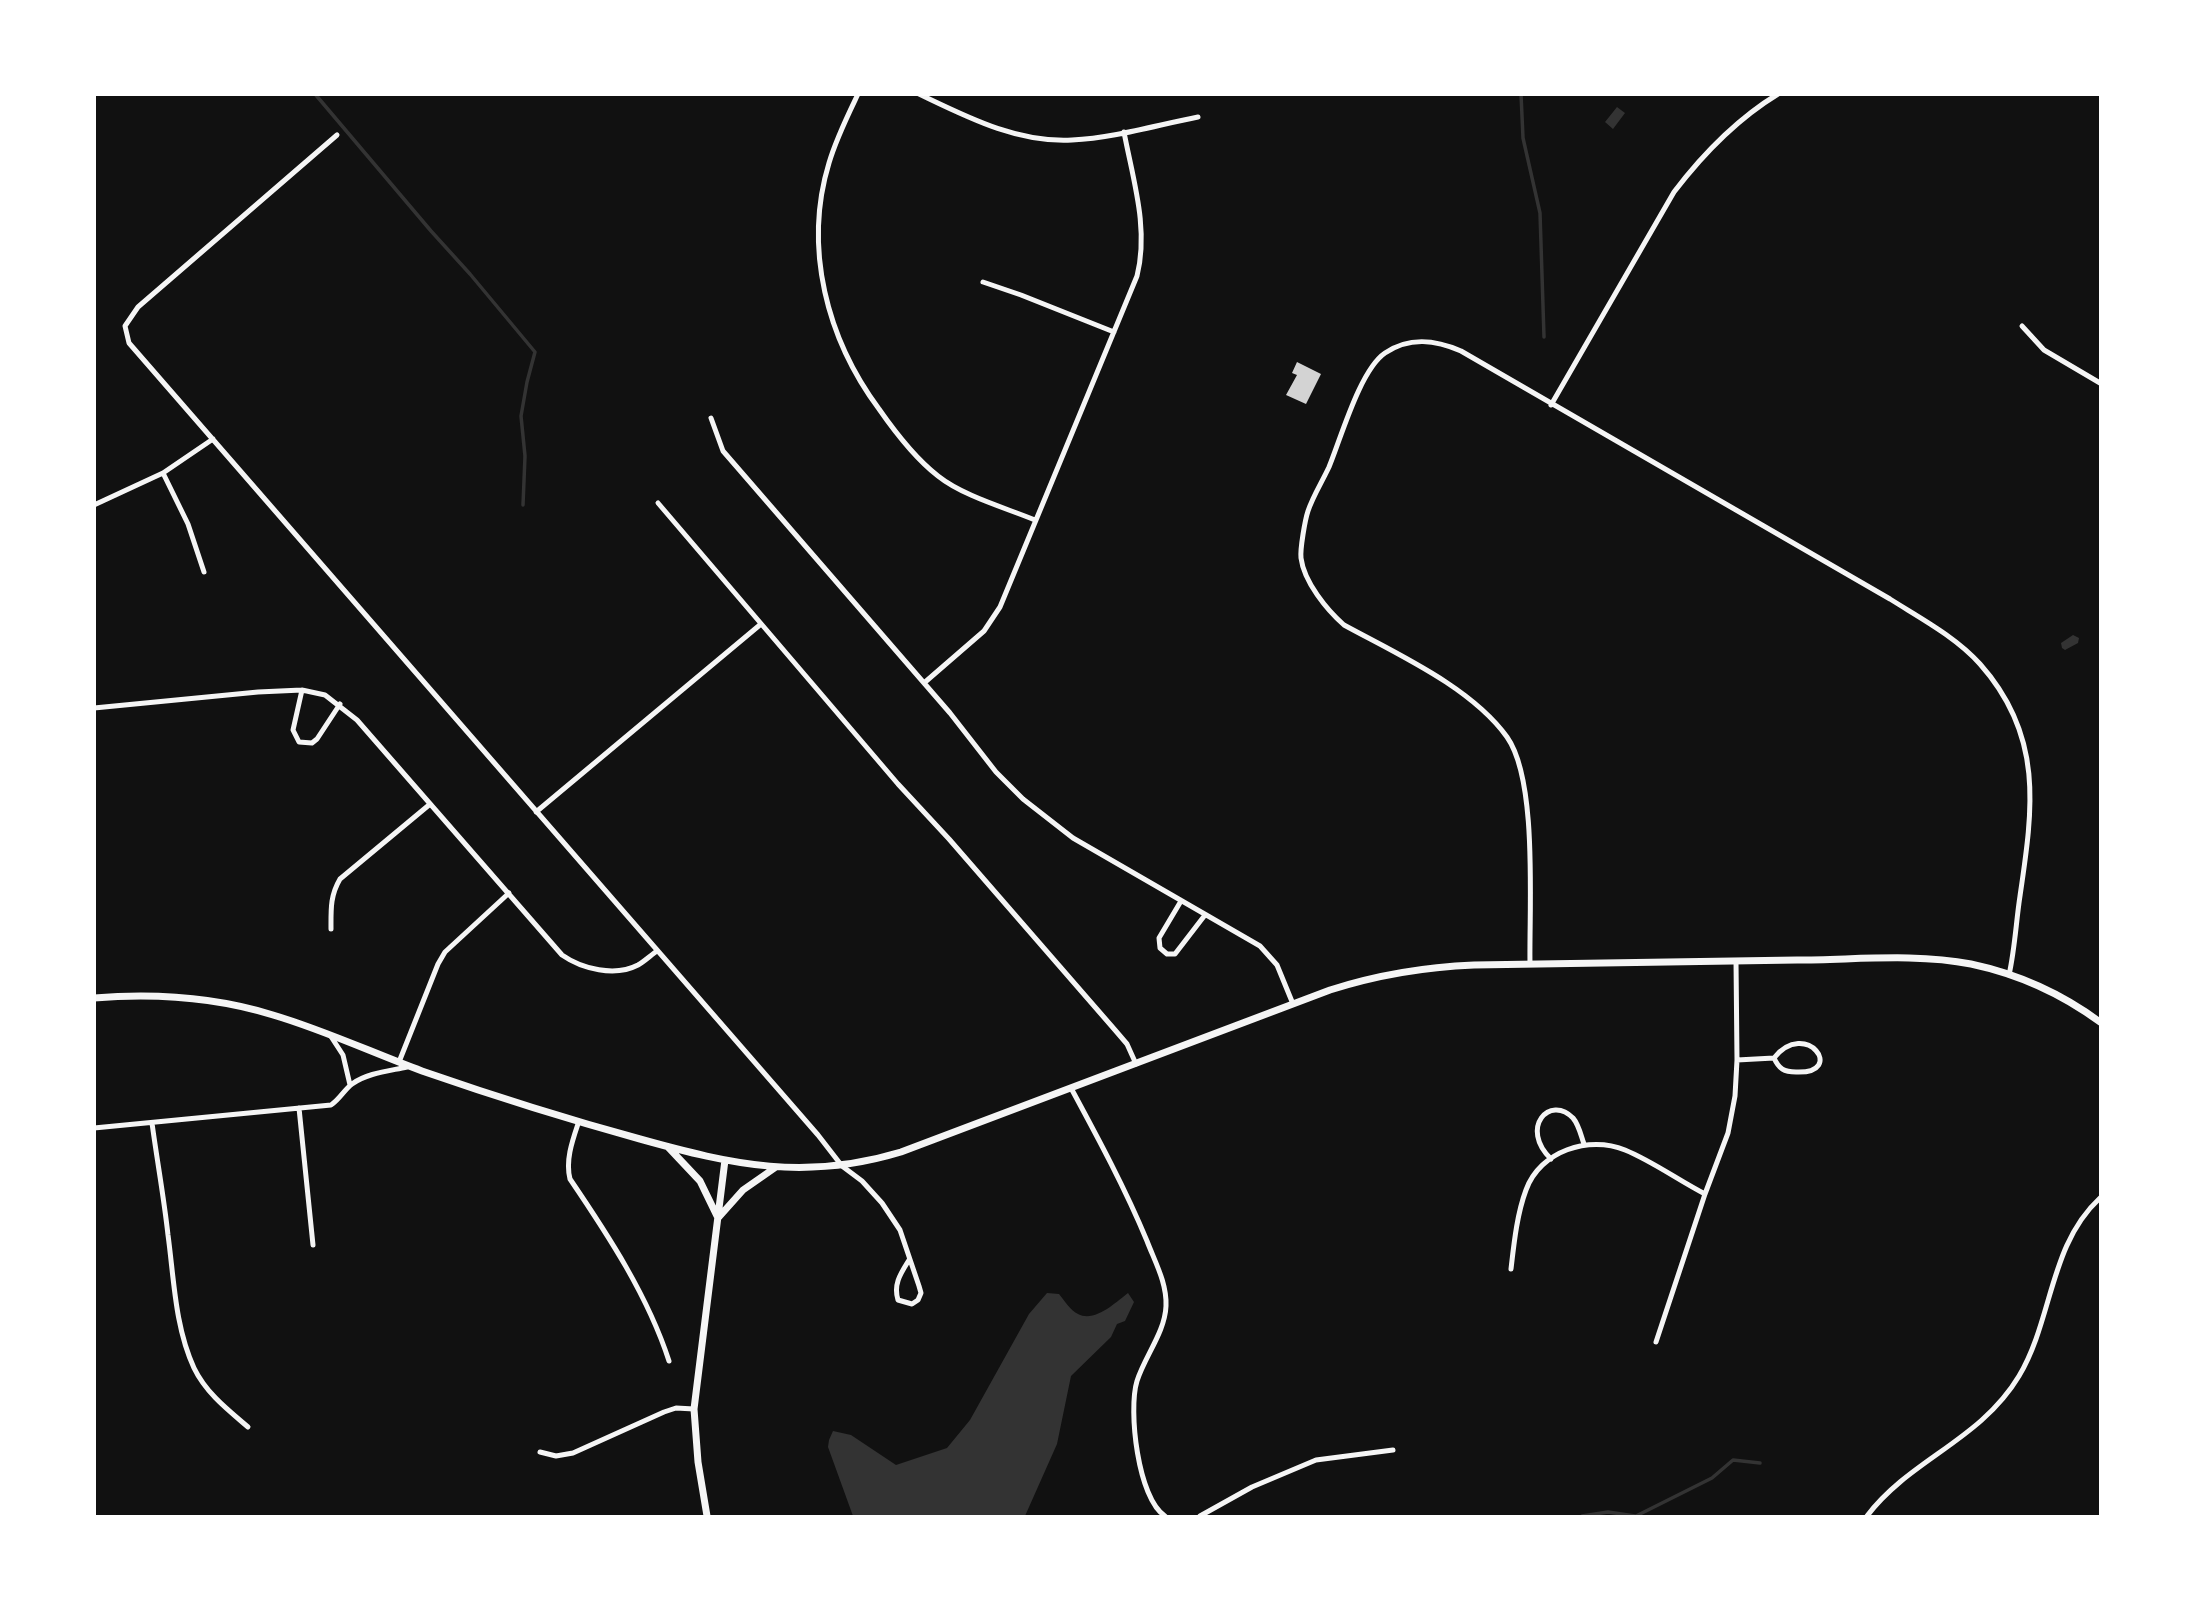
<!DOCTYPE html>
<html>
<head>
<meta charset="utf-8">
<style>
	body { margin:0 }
	#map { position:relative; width:2195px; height:1611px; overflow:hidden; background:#111; font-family:Cabin,sans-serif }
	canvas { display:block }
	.frame { position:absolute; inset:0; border:96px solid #fff; pointer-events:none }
</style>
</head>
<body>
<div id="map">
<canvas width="2195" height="1611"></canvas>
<div class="frame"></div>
</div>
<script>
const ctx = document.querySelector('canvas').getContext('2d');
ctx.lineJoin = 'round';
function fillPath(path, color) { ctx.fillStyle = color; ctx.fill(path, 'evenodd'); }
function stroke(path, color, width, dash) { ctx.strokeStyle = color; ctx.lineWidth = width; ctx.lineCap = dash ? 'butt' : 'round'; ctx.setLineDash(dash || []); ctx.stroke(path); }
const water = new Path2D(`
	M1617 107 1625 113 1613 129 1605 122Z
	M2073 635 2079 638 2078 643 2065 650 2062 648 2061 643Z
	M1047 1293 1059 1294C1064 1300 1071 1311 1078 1314 1095 1323 1116 1302 1128 1293L1134 1302 1125 1321 1117 1324 1111 1337 1071 1376 1057 1444 1025 1516H853L828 1447 829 1440 833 1431 851 1435 896 1465 947 1448 970 1420 1029 1314Z`);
const stream = new Path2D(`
	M315 94 431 231 470 274 535 352 527 382 521 416 525 456 523 505
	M1521 94 1523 138 1540 213 1544 337
	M1582 1516 1608 1512 1635 1516
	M1636 1516 1712 1478 1733 1460 1760 1463`);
const building = new Path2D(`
	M1297 362 1321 374 1306 404 1286 395 1297 375 1292 373Z`);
const minor = new Path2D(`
	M858 94C847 117 836 139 829 163 803 248 827 339 879 409 895 432 916 459 938 476 963 496 1006 508 1035 520
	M919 94C967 117 1017 143 1072 140 1114 138 1157 125 1198 117
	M337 135 138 307 125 326 129 343 818 1135 842 1166 862 1181 882 1203 900 1230 919 1286 921 1293 918 1300 912 1304 898 1300C893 1284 901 1273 909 1260
	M983 282 1021 295 1114 332
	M2022 326 2044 350 2100 383
	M1551 405 1674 192C1703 154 1737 119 1778 94
	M711 418 723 451 950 713 996 772 1023 799 1073 838 1260 946 1277 965 1293 1004
	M163 473 188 524 204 572
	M658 503 898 784 949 839 1115 1030 1127 1044 1136 1064
	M94 505 163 473 213 439
	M924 683 984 631 1000 607 1137 276C1149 228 1133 180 1124 132
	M302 690 293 730 299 742 312 743 317 739 340 704
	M94 708 258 692 302 690 325 695 357 720 562 955C582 969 615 977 638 965 645 961 651 955 657 951
	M536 812 761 624
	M1181 901 1159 938 1160 948 1167 954H1175L1205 915
	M331 929C331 910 330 896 340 879L429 805
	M1530 964C1529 908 1538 781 1507 737 1471 687 1397 654 1344 625 1327 610 1304 582 1301 558 1300 549 1305 520 1308 511 1313 496 1322 482 1329 467 1341 438 1360 370 1385 353 1410 336 1436 340 1461 351L1890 599C1920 618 1956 637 1980 664 2044 736 2033 808 2020 896 2016 922 2015 948 2009 975
	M330 1035 343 1055 350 1085
	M1737 1060 1774 1058C1806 1018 1847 1074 1796 1072 1784 1072 1779 1069 1774 1058
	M399 1062 438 964 445 952 509 893
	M1071 1088C1098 1138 1125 1188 1147 1241 1155 1262 1167 1283 1166 1306 1165 1332 1145 1356 1137 1381 1128 1410 1138 1499 1165 1516
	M299 1108 313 1245
	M579 1121C573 1139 565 1160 570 1179 608 1235 648 1296 669 1361
	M152 1123C157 1160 164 1198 168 1235 174 1279 175 1327 194 1368 206 1393 228 1410 248 1427
	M94 1128 331 1105C340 1099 344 1090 352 1084 367 1073 389 1071 407 1067
	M1551 1159C1519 1128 1550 1094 1573 1118 1579 1125 1581 1136 1584 1144
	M1511 1269C1514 1243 1517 1214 1526 1190 1540 1151 1589 1135 1625 1150 1652 1161 1678 1180 1705 1194
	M1656 1342 1705 1194 1728 1133 1735 1096 1737 1060 1736 961
	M540 1452 556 1456 573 1453 664 1412 676 1408 694 1409
	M1200 1516 1252 1487 1316 1460 1393 1450
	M1867 1516C1910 1459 1980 1441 2019 1376 2053 1319 2049 1245 2100 1198`);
const secondary = new Path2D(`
	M94 998C155 993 215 997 273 1015 324 1030 373 1053 422 1071 494 1096 567 1119 640 1139 733 1165 806 1181 901 1152L1330 990C1377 975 1424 967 1474 965 1581 964 1689 962 1797 960 1854 960 1915 953 1971 964 2018 974 2062 994 2100 1022
	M668 1147 700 1181 717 1216
	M718 1218 743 1190 776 1167
	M707 1516 698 1462 694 1409 725 1160`);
fillPath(water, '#333');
stroke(stream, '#333', 3.5);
fillPath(building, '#d3d3d3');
stroke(minor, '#f5f5f5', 5);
stroke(secondary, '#f5f5f5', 7);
</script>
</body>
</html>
